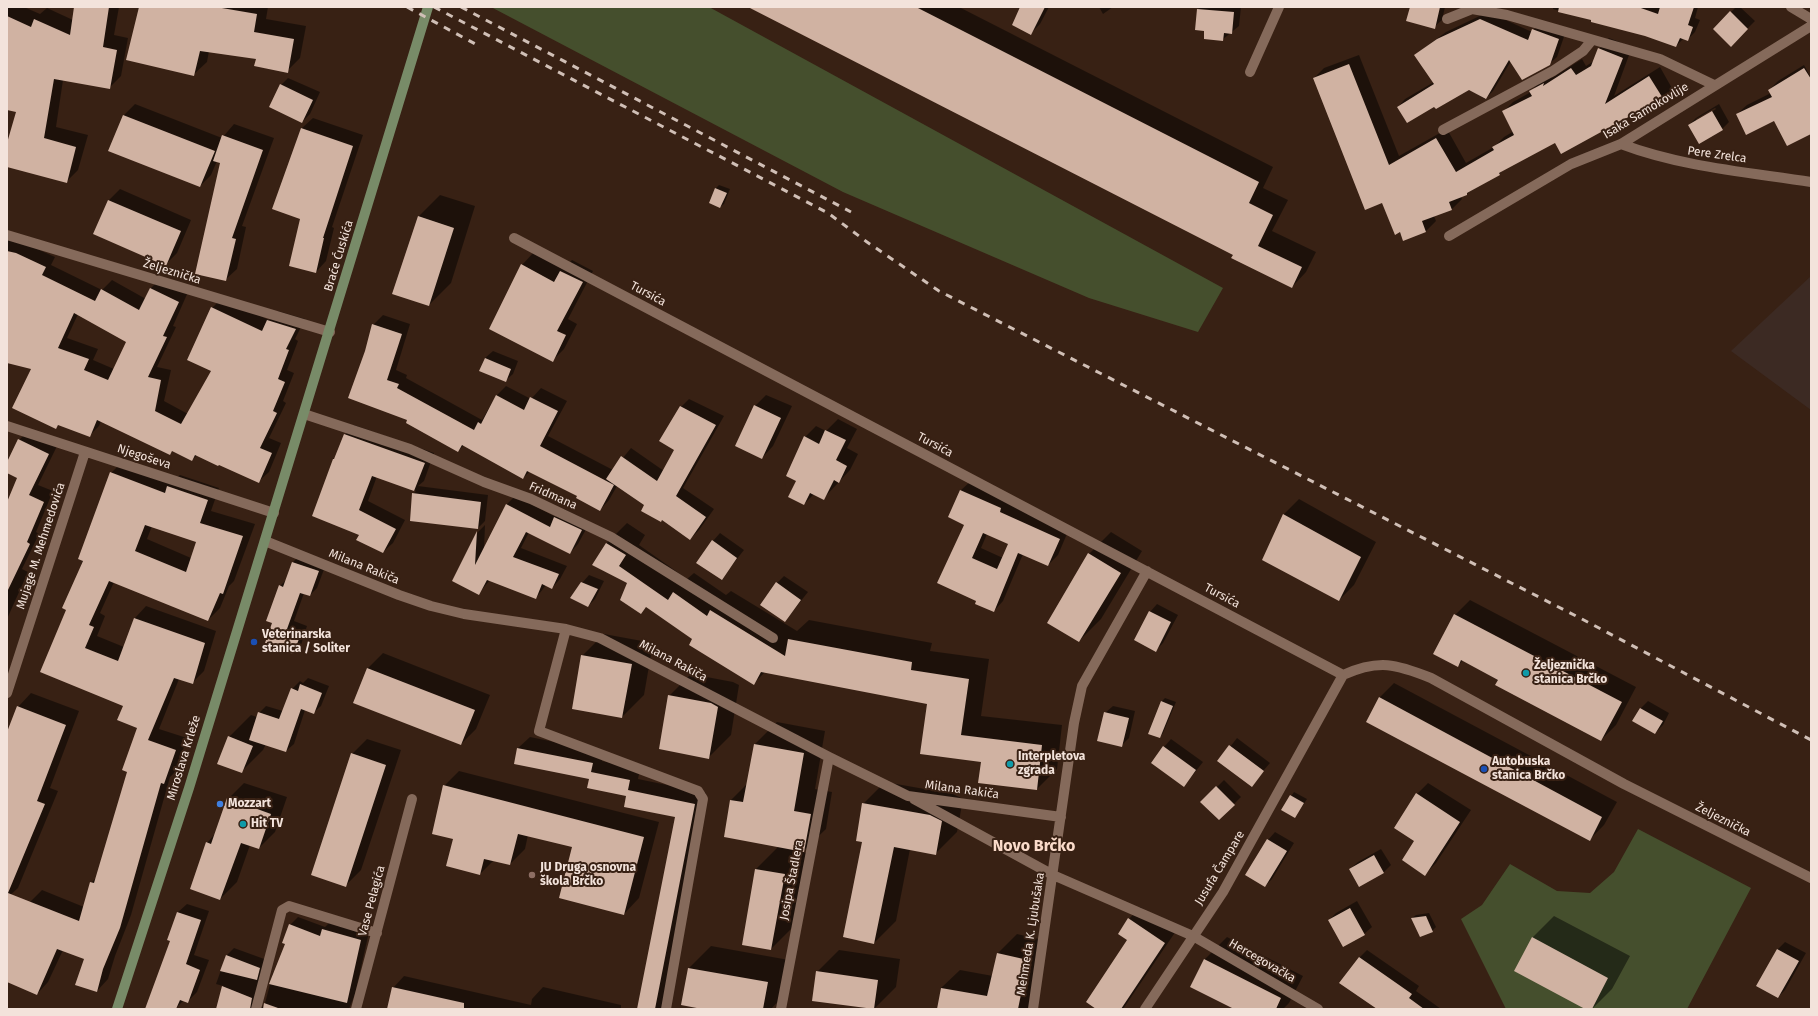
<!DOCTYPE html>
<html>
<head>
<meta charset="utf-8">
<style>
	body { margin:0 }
	#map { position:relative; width:1818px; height:1016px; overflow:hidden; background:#382114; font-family:"Fira Sans",sans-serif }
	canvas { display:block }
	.frame { position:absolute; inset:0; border:8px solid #f3e3db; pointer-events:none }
</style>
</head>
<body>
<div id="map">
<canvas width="1818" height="1016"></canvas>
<div class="frame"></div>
</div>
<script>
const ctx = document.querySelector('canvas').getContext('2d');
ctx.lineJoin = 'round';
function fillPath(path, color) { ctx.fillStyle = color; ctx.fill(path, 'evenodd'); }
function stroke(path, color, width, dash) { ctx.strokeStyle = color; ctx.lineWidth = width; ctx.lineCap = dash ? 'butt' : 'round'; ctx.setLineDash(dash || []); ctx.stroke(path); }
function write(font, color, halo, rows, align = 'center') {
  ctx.font = font + ' "Fira Sans",sans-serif'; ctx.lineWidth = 4; ctx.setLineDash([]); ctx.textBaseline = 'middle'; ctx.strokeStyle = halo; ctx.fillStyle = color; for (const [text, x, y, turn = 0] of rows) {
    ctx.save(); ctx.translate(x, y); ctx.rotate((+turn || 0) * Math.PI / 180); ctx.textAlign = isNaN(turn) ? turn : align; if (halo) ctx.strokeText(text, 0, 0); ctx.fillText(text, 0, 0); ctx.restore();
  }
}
const commercial = new Path2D(`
	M1811 276V410L1731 351Z`);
const green = new Path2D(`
	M491 7H709L1223 288 1198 332 1089 298 843 192Z
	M1638 829 1751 888 1687 1009H1506L1461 919 1482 905 1510 864 1557 891 1590 893 1614 872Z`);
const shadow = new Path2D(`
	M7 7H24L40 14 47 8 73 20 75 7H119L114 35 128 38 121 76 109 88 63 80 56 127 88 135 78 170 66 182 7 166V146L17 111 7 109Z
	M140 7H268L266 19 306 26 300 58 287 71 257 59 209 51 207 62 193 75Z
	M750 7H959L1273 167 1263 188 1288 200 1272 231 1316 252 1306 272 1292 287 1234 254Z
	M1022 7H1049L1040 24 1031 33Z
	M1099 7H1113L1103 14Z
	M1201 7H1241L1239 26 1222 40 1205 30 1196 29 1198 9Z
	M1411 7H1445L1442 20 1434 27Z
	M1553 7H1698L1695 18 1700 20 1695 32 1688 39H1683L1676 46 1646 35 1553 9Z
	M1736 7H1740L1755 21 1731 45 1714 29Z
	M1488 12 1532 32 1540 22 1566 31 1557 57 1549 64 1511 61 1493 91 1485 99 1469 89 1435 105 1398 107 1405 99 1434 82 1415 55 1446 32Z
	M1609 38 1632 47 1614 96 1660 67 1673 90 1663 100 1555 142 1505 168 1499 174 1461 197 1462 199 1452 209 1434 216 1436 221 1426 231 1404 240 1314 78 1324 68 1359 55 1399 156 1447 129 1466 163 1494 147 1504 137 1514 131 1503 112 1513 102 1531 92 1540 81 1553 75 1552 78 1582 59 1586 66 1594 61 1599 49Z
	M1804 65 1811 78V132L1775 120 1737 114 1747 105 1771 93 1769 90 1778 81Z
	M288 78 320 92 310 114 302 122 281 85Z
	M135 104 222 138 234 124 274 138 242 226 246 227 237 269 225 280 222 162 217 161 211 175 200 186 110 151 124 115Z
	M1719 104 1729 122 1722 129 1689 125 1696 118ZM1715 108 1716 109 1696 121V119Z
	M313 118 363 135 332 227 334 228 326 261 316 272 302 218 273 208 302 128Z
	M719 185 730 189 724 204 720 207 710 202 716 188Z
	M120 189 191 220 177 253 166 264 94 234 109 200Z
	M440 195 475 206 451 283 429 305 418 217Z
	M7 240 26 244 55 257 51 265 102 290 112 280 146 299 150 289 160 279 188 292 173 326 176 327 157 367 171 370 164 401 188 414 212 370V308L222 298 269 320 278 311 305 319 295 339 298 341 287 370 294 373 283 401 286 403 269 438 281 443 269 472 259 481 197 455 192 460 173 450 170 454 101 421 99 426 89 436 59 424 56 428 32 368 7 362ZM78 314 127 342 114 369 93 360 98 349 67 338Z
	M533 253 563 269 572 260 593 271 568 319 577 324 564 349 553 360 522 265Z
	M383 315 410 324 396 370 407 375 406 378 482 420 496 396 506 386 531 399 541 388 567 401 548 436 613 470 631 448 664 471 675 450 681 407 689 399 724 416 683 488 714 509 699 530 690 539 663 519 661 521 645 505 617 486 609 500 600 510 578 496 530 471 523 478 464 445 458 451 409 420 366 352 373 325Z
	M493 351 518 361 513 374 505 381 485 358Z
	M766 395 792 406 773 446 762 458 755 406Z
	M838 419 857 429 847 448 858 454 850 470 824 498 814 494 804 504 797 481 805 437 816 426 826 431Z
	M354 425 434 453 424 481 418 486 488 495 485 521 478 528 413 494 416 491 377 476 368 501 405 520 393 543 383 552 360 534 333 459 337 456 345 435Z
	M29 430 58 444 38 485 53 491 36 532 39 534 22 569 28 572 7 619V505L18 477 7 472V465L19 440Z
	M123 461 174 480 180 475 219 488 211 511 255 524 234 581 229 586 220 608 208 620 114 582 100 613 105 616 97 636 124 647 135 618 146 606 216 631 204 671 192 683 179 679 159 729 187 738 176 771 170 777 131 915 115 956 108 979 97 991 85 959 63 950 48 982 37 994 7 981V945L17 935 30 902 42 890 84 907 91 883 97 877 129 771 138 728 124 705 42 671 67 609 111 473ZM152 526 197 541 191 558 147 539Z
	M971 481 1069 529 1058 555 1048 565 1023 554 1003 601 994 611 977 601 961 490ZM987 534 1010 543 1003 558 981 548Z
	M515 496 556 517 564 509 590 522 578 544 570 553 529 532 521 548 567 566 560 579 552 588 546 585 536 598 490 580 479 593 453 580 478 532 485 525 484 550 506 505Z
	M1299 499 1376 542 1354 585 1339 600 1263 559 1284 514Z
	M627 523 645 535 639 545 687 579 694 573 726 595 731 591 797 631 809 620 932 643 930 651 989 659 981 716 1062 725 1057 769 1037 789 982 761 928 703 765 672 754 683 647 606 641 613 628 583 593 565 607 543Z
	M1111 532 1142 551 1101 619 1079 641 1089 554Z
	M720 533 744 550 721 579 713 541Z
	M300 555 326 564 317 588 310 595 304 593 294 621 307 626 301 645 293 653 273 623 280 586 287 579 293 562Z
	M589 575 604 581 595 599 588 606 582 583Z
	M784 576 808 592 785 621 777 583Z
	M1470 600 1636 687 1616 725 1601 740 1463 660 1458 666 1455 615Z
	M1157 604 1178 615 1163 643 1156 650 1150 612Z
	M604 634 653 643 644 695 622 717 582 656Z
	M383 653 490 695 476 729 461 744 354 703 368 668Z
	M691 674 733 682 739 685 731 735 709 757 669 696Z
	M308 678 329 686 321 706 313 713 305 710 294 744 286 751 266 744 263 750 241 772 229 737 251 715 257 717 259 713 266 706 283 711 292 689 300 681 303 683Z
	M1394 683 1617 802 1604 825 1589 840 1379 698Z
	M31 693 79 711 50 788 58 791 18 888 7 898V735L18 707Z
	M1165 698 1176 702 1163 733 1160 737 1162 701Z
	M1648 701 1669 713 1663 725 1655 733 1640 709Z
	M1113 706 1135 711 1129 738 1121 746 1105 713Z
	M777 722 825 731 815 789 832 792 826 829 802 852 806 853 793 927 771 949 756 869 779 846 725 837 731 800 747 784 755 744Z
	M530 737 604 752 602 761 640 769 638 779 706 793 663 1009H638L676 816 590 778 515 763 518 748Z
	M1237 738 1270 763 1251 785 1219 761Z
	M367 739 401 750 361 870 346 885 352 754Z
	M1171 739 1203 762 1184 786 1164 747Z
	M459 771 659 822 639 898 624 914 573 846 528 835 525 849 510 864 494 860 480 874 454 838 444 786Z
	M1224 780 1241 797 1219 819 1202 802Z
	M885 782 953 794 963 799 957 832 935 854 910 849 896 921 874 943 863 841V804Z
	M244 783 287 797 275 832 259 848 250 845 237 882 220 899 207 843 215 834 228 799Z
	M1428 783 1471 810 1436 863 1425 874 1416 841 1417 794Z
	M1294 792 1307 799 1295 817 1282 809Z
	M1275 832 1294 843 1272 879 1265 886 1247 875 1268 840Z
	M1381 849 1391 865 1383 873 1350 869 1358 862Z
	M1357 901 1372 927 1364 934 1329 920 1336 913Z
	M187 904 209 911 194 955 209 960 197 992 188 1001 184 1000 176 1008 171 940 177 913Z
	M1140 907 1176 931 1123 1009H1098L1129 940 1119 933 1129 919Z
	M1429 913 1436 927 1432 931 1412 918 1416 915Z
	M1554 916 1630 956 1612 989 1592 1009H1588L1532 938Z
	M298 917 325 927 330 922 369 932 355 994 349 1009H217L223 986 216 984 226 956 234 948 267 960 259 1006 264 1007 273 973 277 969 286 943 290 925Z
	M1017 934 1047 941 1034 1009H938L941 988 960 970 993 976 998 953Z
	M1227 937 1303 976 1289 1003 1283 1009H1236L1191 986 1205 959Z
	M1785 942 1806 953 1785 990 1778 997 1757 986 1778 949Z
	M711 946 789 960 783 996 771 1009H708L689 968Z
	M839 950 900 959 896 987 874 1009 817 972Z
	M1367 950 1419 986 1416 991 1441 1009H1378L1359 958Z
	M404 976 531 1005 532 999 543 987 621 1005V1009H389L393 988Z`);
const building = new Path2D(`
	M74 7H109L103 47 117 50 110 89 54 79 44 138 76 147 67 183 7 167V143L16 112 7 110V16L31 27 34 19 70 35Z
	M139 7H216L257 14 254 32 294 39 288 73 254 66 256 59 200 51 194 76 126 60Z
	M748 7H916L1259 182 1249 203 1273 215 1258 246 1302 267 1292 288 1231 258 1233 255Z
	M1020 7H1045L1031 35 1012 25Z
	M1410 7H1440L1435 29 1406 21Z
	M1559 7H1638L1658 14 1660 7H1694L1688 25 1693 27 1688 41 1680 38 1676 47 1645 36 1591 22V20L1558 12Z
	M1197 9 1234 12 1232 34 1224 33 1223 41 1204 39V31L1195 30Z
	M1730 11 1748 29 1731 47 1713 29Z
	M1480 19 1528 40 1532 29 1559 39 1550 65 1522 80 1509 60 1486 99 1469 90 1436 109 1434 107 1407 123 1397 107 1434 84 1414 55 1437 39Z
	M1598 48 1623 58 1605 104 1649 76 1664 100 1645 112 1643 109 1561 154 1555 143 1499 173 1500 175 1467 193V195L1449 202 1452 210 1422 221 1426 232 1403 241 1400 232 1395 235 1382 203 1365 210 1313 78 1349 64 1389 165 1436 138 1456 172 1494 150 1492 147 1514 135 1502 111 1532 96 1529 91 1544 83 1543 86 1571 68 1576 75 1591 66Z
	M1804 68 1811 79V134L1787 146 1774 121 1746 135 1736 114 1772 97 1768 90Z
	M280 84 313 100 302 123 269 107Z
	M1712 111 1723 130 1699 144 1688 125Z
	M123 115 215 151 200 187 108 151Z
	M301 128 353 146 323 238H324L316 273 289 266 300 219 272 209Z
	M222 135 263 150 232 238 236 239 226 281 195 274 220 163 213 161Z
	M715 188 727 193 720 208 709 203Z
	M108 200 181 231 166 266 93 234Z
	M418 216 454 228 429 306 392 294Z
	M7 251 16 253 46 267 42 275 95 301 101 289 139 310 150 288 179 302 163 336 167 337 148 377 161 380 155 411 181 424 211 371 187 360 211 307 262 331 267 320 296 329 286 349 289 350 278 379 285 382 273 411 277 413 260 448 272 453 259 483 219 465 218 466 195 455 192 461 172 451 170 455 97 420 90 437 58 425 56 429 12 408 31 369 7 363ZM74 313 126 342 108 380 84 370 89 359 58 348Z
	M521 264 554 282 560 271 583 282 557 331 566 335 553 362 489 329Z
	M372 324 402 334 387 380 399 384 397 388 474 430 478 422 481 424 496 395 524 410 530 397 558 411 540 446 614 485 600 511 576 498 577 496 527 471 523 479 462 445 458 452 406 423 407 420 348 398 365 351Z
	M485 358 511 369 506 382 479 371Z
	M754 405 781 418 762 459 735 446Z
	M680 406 716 425 676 496 706 517 690 540 662 520 661 522 641 511 644 505 606 479 621 456 657 481 674 450 659 441Z
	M825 430 846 440 836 460 847 466 839 483 834 480 824 500 810 493 804 505 788 497 796 481 786 476 804 436 819 444Z
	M344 434 425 463 414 491 372 476 359 510 396 529 383 553 356 540 359 535 312 516 333 459H334Z
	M18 439 49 454 29 495 44 502 27 542 30 544 7 592V502L17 478 7 473V462Z
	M110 472 165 493 167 486 208 500 200 523 243 536 223 594 220 593 208 621 109 581 89 625 94 627 85 648 118 661 134 618 205 643 193 684 174 678 148 740 176 750 164 784 161 783 120 928 103 969 97 992 75 985 84 959 57 949 37 995 7 982V732L17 706 66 725 37 801 45 804 8 893 79 921 90 882 94 883 127 772 122 770 137 728 117 720 123 706 40 672 66 610 62 608 83 561 78 559ZM145 525 196 542 186 572 135 551Z
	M960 490 1001 508 1000 512 1060 539 1048 566 1018 553 994 612 975 604 976 601 937 583 964 525 948 517ZM983 533 1008 544 997 569 972 558Z
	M412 493 481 502 478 529 410 521Z
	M506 504 550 527 554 517 582 530 570 554 526 532 513 557 559 574 552 589 542 584 536 599 487 580 479 595 452 581 477 531 475 565Z
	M1283 514 1361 557 1339 601 1262 560Z
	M712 540 737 558 722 580 696 563Z
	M606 543 626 555 619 566 668 600 673 592 707 616 710 610 785 656 788 639 912 662 911 670 969 679 961 735 1042 745 1037 790 978 783 981 762 920 754 927 704 761 672 754 685 689 645 692 639 646 607 641 614 620 600 627 583 592 565Z
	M1088 553 1121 573 1079 642 1047 623Z
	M292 562 319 571 310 596 300 593 287 629 301 634 293 654 265 643 272 623 266 621 279 585 283 587Z
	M581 582 598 589 588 607 570 598Z
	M776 582 801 600 785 622 760 605Z
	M1149 611 1171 622 1156 652 1134 640Z
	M1454 614 1622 702 1601 741 1495 685 1498 680 1461 660 1458 667 1433 654Z
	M581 655 632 664 622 718 572 709Z
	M367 668 475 710 461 745 353 703Z
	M300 684 322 693 314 714 301 709 286 752 249 740 258 712 279 719 291 688 298 691Z
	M668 695 711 703 718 707 709 759 659 749Z
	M1379 697 1602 817 1590 841 1366 722Z
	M1161 701 1173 706 1160 738 1148 734Z
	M1640 708 1663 721 1655 734 1632 721Z
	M1104 712 1129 718 1122 747 1097 741Z
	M228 736 253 746 242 773 217 764Z
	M754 744 804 753 794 811 811 814 804 852 724 837 730 800 743 802Z
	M1229 745 1264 771 1252 787 1217 761Z
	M1163 746 1196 770 1184 787 1151 763Z
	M517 748 593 763 591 772 630 780 628 790 695 804 655 1009H637L675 817 624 807 626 796 587 788 589 779 514 764Z
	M351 753 386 765 346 887 311 875Z
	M443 785 644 837 624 915 559 898 572 847 518 834 510 865 484 859 480 875 446 866 453 839 432 834Z
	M1216 786 1235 805 1219 820 1200 802Z
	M1416 793 1460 822 1425 876 1402 860 1414 841 1394 828Z
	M1290 795 1304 803 1295 818 1281 810Z
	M227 798 271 814 259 849 241 843 220 900 190 889 206 842 211 844Z
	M862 803 930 815 942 821 936 855 894 847 874 944 843 937 862 842 856 841Z
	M1267 839 1287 851 1265 887 1245 875Z
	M1374 855 1384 873 1359 887 1349 869Z
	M755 869 785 874 771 950 742 945Z
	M1350 908 1365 935 1343 947 1328 920Z
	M177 912 201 920 186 964 200 970 188 1003 180 1000 176 1009H145L170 941 167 940Z
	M1426 916 1433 932 1420 937 1411 918Z
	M1128 918 1165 943 1121 1009H1096L1086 1002 1127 940 1118 934Z
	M289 924 320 936 322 929 361 940 347 1003 269 984 285 944 282 943Z
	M1532 937 1608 978 1592 1009H1585L1514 971Z
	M1777 949 1799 961 1778 998 1756 986Z
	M997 953 1028 960 1018 1009H937L941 988 987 996Z
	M226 955 260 968 257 980 220 971Z
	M1359 957 1412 994 1409 998 1424 1009H1377L1339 983Z
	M1204 959 1281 998 1276 1009H1234L1190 987Z
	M688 968 768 982 763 1009H702L681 1005Z
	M816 971 878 980 874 1009 812 1001Z
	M222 986 252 998 250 1009H216Z
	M392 987 464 1003V1009H387Z
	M264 1003 278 1008V1009H263Z`);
const minor = new Path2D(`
	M1791 7 1811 19
	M1447 19 1472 9 1507 15 1660 59 1714 85
	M1250 72 1279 7
	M1443 130 1553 71 1583 51 1592 40
	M1621 144C1682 167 1747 172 1811 182
	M7 235 330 332
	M1449 236 1571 164 1621 144 1811 26
	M514 238 1343 675
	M304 414 410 449 484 482 531 499 611 537 773 638
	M7 426 274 513
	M265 541 399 595 431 606 464 614 566 629 600 638 829 757 908 796 1061 817
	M566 629 539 731 698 791 703 799 666 1009
	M7 693 85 452
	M914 799 1053 875 1193 936 1318 1009
	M256 1009 282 910 289 906 377 933
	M356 1009 412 799
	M781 1009 829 757
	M1033 1009 1074 723 1082 686 1147 571
	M1145 1009 1223 892 1343 675C1379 659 1396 664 1431 678L1624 784 1811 878`);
const secondary = new Path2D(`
	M117 1009 189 788 428 7`);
const rail = new Path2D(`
	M407 7 479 46
	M434 7 828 213 867 242 939 291 1580 618 1811 740
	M461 7 851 212`);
const markers = [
	[254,642,4,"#1a4fb4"],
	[1526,673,4,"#0f9aa8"],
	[1010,764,4,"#0f9aa8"],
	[1484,769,4,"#1a4fb4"],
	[220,804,4,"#3f7fe0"],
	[243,824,4,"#0f9aa8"],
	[532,875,4,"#8d6e63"]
];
const streetNames = [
	["Isaka Samokovlije",1646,111,-31],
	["Pere Zrelca",1717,155,8],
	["Braće Ćuskića",339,256,-73],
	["Željeznička",172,272,17],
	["Tursića",648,294,28],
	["Tursića",935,445,28],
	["Njegoševa",144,457,18],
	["Fridmana",553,496,24],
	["Mujage M. Mehmedovića",41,546,-72],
	["Milana Rakiča",364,567,22],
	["Tursića",1222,596,28],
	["Milana Rakiča",673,661,28],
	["Miroslava Krleže",184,758,-73],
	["Milana Rakiča",962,790,8],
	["Željeznička",1723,820,27],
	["Jusufa Čampare",1220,868,-59],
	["Josipa Štadlera",792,880,-79],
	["Vase Pelagića",372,901,-75],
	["Mehmeda K. Ljubušaka",1031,934,-81],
	["Hercegovačka",1262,961,30]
];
const poiNames = [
	["Veterinarska",262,635],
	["stanica / Soliter",262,649],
	["Željeznička",1534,666],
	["stanica Brčko",1534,680],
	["Interpletova",1018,757],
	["zgrada",1018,771],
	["Autobuska",1492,762],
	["stanica Brčko",1492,776],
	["Mozzart",228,804],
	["Hit TV",251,824],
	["JU Druga osnovna",540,868],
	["škola Brčko",540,882]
];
const districtNames = [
	["Novo Brčko",1034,847]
];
fillPath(commercial, '#3c2a23');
fillPath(green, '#454f2d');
fillPath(shadow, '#0007');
fillPath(building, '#d0b2a2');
stroke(minor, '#856a5b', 10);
stroke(secondary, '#788b68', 10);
stroke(rail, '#d0bfb6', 3, [7, 7]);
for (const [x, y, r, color] of markers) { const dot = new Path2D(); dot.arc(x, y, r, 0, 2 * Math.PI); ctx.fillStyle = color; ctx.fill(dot); stroke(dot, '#382114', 1.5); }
write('12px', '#f3e3db', '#382114', streetNames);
write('bold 12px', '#f3e3db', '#382114', poiNames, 'left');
write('bold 16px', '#fadbca', '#382114', districtNames);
</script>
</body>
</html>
